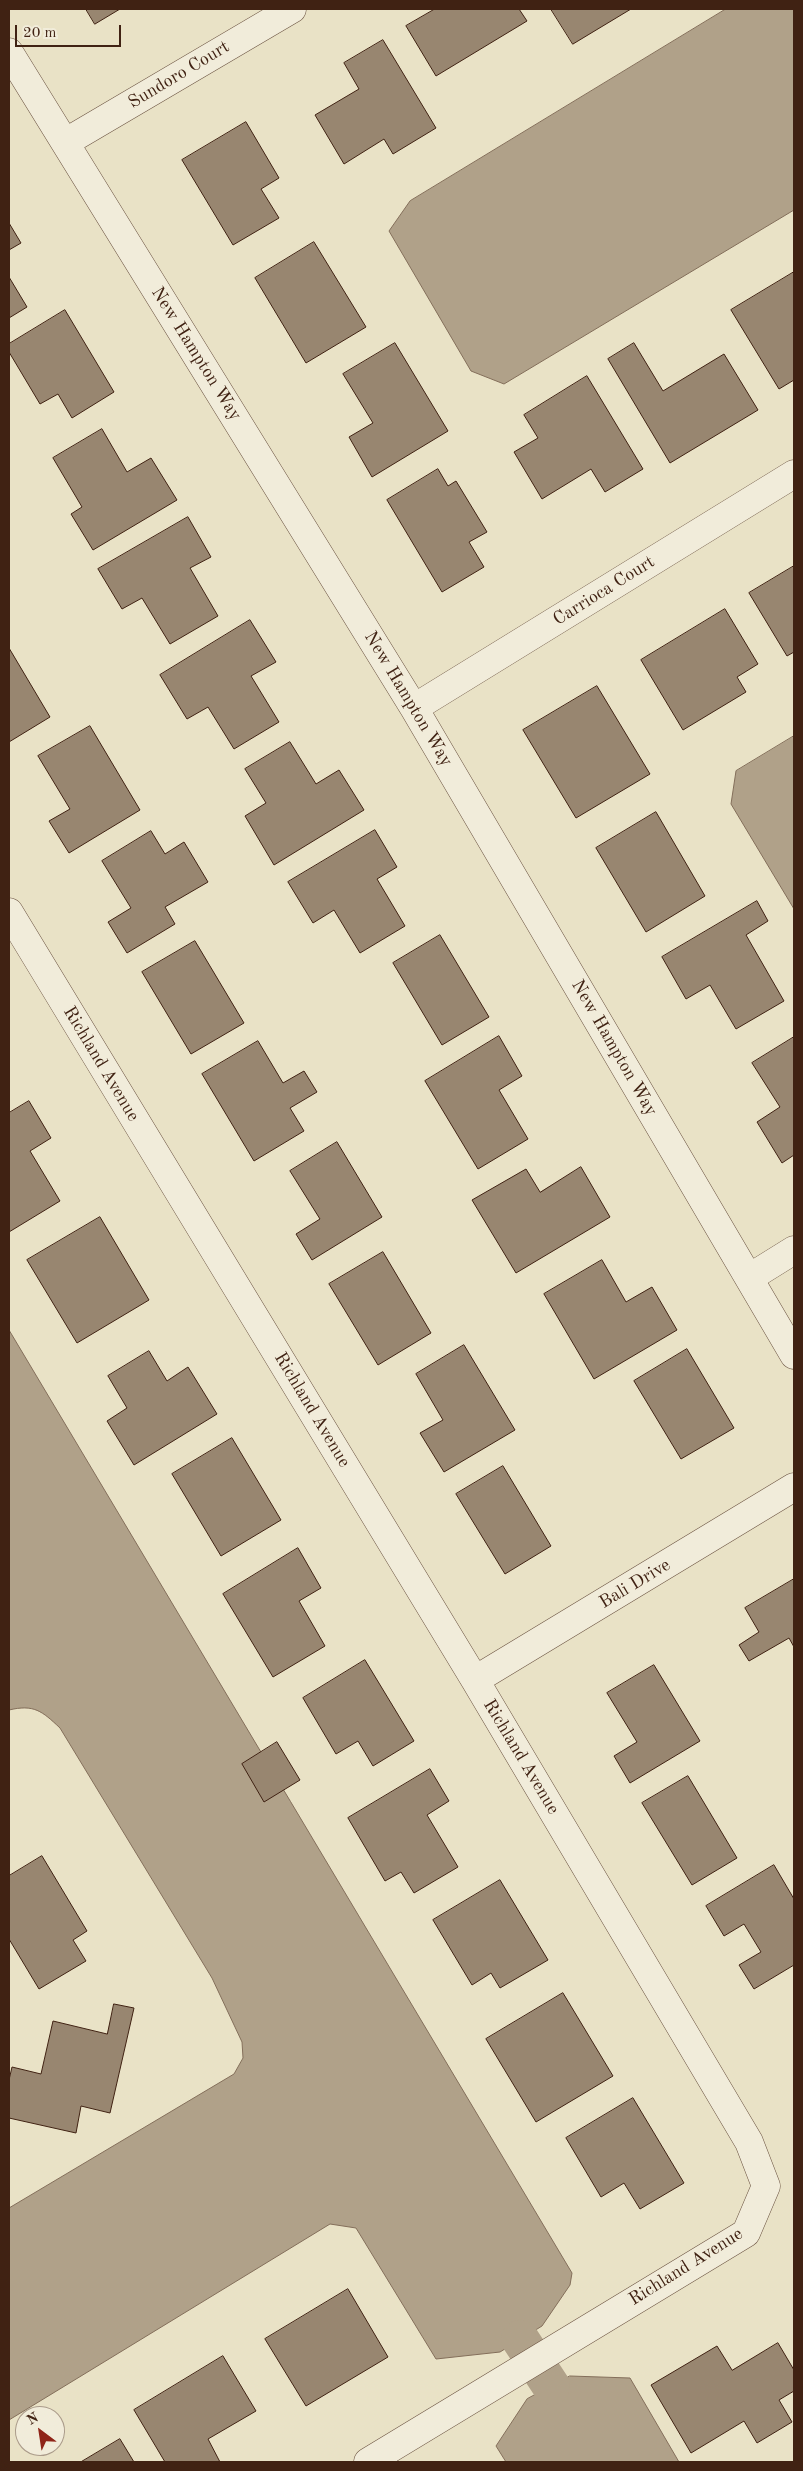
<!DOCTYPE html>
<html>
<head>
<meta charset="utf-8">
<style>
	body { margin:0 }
	#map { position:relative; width:803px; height:2471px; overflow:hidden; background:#e9e2c6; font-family:"Old Standard TT",serif }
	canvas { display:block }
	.frame { position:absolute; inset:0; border:10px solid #402213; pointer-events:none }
	.north { position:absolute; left:15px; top:2406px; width:50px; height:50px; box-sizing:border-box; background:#f1ecda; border:1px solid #aa9b8a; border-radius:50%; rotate:329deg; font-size:14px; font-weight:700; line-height:20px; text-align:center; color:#402213 }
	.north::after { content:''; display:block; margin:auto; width:18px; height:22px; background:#8f2418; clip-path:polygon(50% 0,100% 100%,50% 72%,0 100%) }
	.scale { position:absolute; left:15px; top:25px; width:106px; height:22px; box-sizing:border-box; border:2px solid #402213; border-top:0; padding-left:6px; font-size:15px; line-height:18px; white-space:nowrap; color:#402213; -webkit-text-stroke:4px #f1ecda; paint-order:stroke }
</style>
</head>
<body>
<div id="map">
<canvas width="803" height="2471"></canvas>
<div class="frame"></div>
<div class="north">N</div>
<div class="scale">20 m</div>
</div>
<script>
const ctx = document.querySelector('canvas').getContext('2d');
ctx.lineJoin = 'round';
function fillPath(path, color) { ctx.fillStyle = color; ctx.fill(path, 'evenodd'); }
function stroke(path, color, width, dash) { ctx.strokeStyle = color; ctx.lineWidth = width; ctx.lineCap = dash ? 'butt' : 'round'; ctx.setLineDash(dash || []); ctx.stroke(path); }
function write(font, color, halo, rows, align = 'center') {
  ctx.font = font + ' "Old Standard TT",serif'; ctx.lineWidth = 5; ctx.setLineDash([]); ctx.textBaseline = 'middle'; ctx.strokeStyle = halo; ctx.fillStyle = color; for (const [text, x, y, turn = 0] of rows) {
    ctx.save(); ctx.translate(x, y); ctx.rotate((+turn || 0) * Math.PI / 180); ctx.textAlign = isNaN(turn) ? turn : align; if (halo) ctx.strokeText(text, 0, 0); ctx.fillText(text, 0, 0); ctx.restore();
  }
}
const water = new Path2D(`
	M726 9H794V210L504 384 471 371 389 231 410 201Z
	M794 736V909L731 804 736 771Z
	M9 1330 572 2273 570 2285 542 2326 500 2352 436 2359 356 2228 330 2224 9 2420V2208L234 2074 243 2058 242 2042 212 1978 60 1728C42 1711 34 1704 9 1710Z
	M570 2376 630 2378 679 2462H506L496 2446 527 2399Z`);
const canal = new Path2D(`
	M520 2339 551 2386`);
const building = new Path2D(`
	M86 9H120L95 24Z
	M435 9H519L527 21 436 76 406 26Z
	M551 9H631L573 44Z
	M383 40 436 128 393 154 384 139 344 164 315 115 359 89 344 63Z
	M246 122 279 178 261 189 279 218 233 245 182 160Z
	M9 223 21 243 9 250Z
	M314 242 366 327 306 363 255 278Z
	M794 272V380L779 389 731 310Z
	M9 277 27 307 9 318Z
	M65 310 114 392 72 418 58 394 40 404 9 352V344Z
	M395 343 448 431 372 477 349 437 373 423 343 374Z
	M634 343 663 391 724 354 758 410 670 463 608 359Z
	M587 376 643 469 605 492 591 469 542 499 514 452 538 438 524 415Z
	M102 429 127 472 151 458 177 500 93 550 71 514 82 507 53 458Z
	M438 469 448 486 456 481 487 532 469 542 484 567 442 592 387 500Z
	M188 517 211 557 190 568 218 616 170 644 142 598 122 609 98 569Z
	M794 566V652L787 656 749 593Z
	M725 609 758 664 737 677 746 692 683 730 641 660Z
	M250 620 276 662 251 676 279 722 234 749 208 707 187 719 160 675Z
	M9 648 50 717 9 742Z
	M597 686 650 774 576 818 523 730Z
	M90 726 140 810 69 853 49 821 70 809 38 756Z
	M290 742 316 784 339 770 364 810 274 865 245 816 266 803 245 769Z
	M656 812 705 896 646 932 596 848Z
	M375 830 397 867 377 879 405 926 360 953 334 910 313 923 288 882Z
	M151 831 165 854 184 842 208 882 165 907 175 924 127 953 108 922 131 908 102 861Z
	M757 901 768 921 746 935 784 1001 736 1029 710 985 686 999 662 957Z
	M440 935 489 1017 442 1045 393 963Z
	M195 941 244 1023 191 1054 142 972Z
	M499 1036 522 1076 499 1090 528 1139 478 1169 425 1081Z
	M794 1037V1155L782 1163 757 1122 780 1107 752 1063Z
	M258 1041 283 1083 304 1071 317 1092 290 1108 304 1131 254 1161 202 1074Z
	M29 1101 51 1138 30 1151 60 1201 9 1232V1113Z
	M337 1142 382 1217 312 1260 296 1234 320 1219 290 1171Z
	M581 1167 610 1217 516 1273 472 1200 526 1169 540 1192Z
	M100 1217 149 1300 77 1343 27 1260Z
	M383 1252 431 1333 378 1365 329 1284Z
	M602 1260 626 1302 652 1287 677 1330 594 1379 544 1294Z
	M464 1345 515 1430 444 1472 420 1433 443 1420 416 1374Z
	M687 1349 734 1428 681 1459 634 1381Z
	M149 1351 167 1381 188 1367 217 1414 134 1465 107 1421 127 1408 108 1376Z
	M232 1438 281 1520 221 1556 172 1474Z
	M503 1466 551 1546 505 1574 456 1494Z
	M298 1548 321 1588 299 1601 325 1646 273 1677 223 1594Z
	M794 1579V1647L789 1638 749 1661 739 1645 759 1632 745 1608Z
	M365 1660 414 1741 373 1766 358 1741 336 1754 303 1698Z
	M654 1665 700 1741 630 1783 614 1756 637 1742 607 1693Z
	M277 1742 300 1780 264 1802 242 1764Z
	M430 1769 449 1801 427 1815 458 1867 414 1893 401 1872 385 1881 348 1818Z
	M688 1776 737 1858 692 1885 642 1803Z
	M42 1856 87 1931 73 1940 86 1961 39 1989 9 1939V1876Z
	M774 1865 794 1899V1965L754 1989 739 1965 761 1952 744 1924 724 1936 706 1906Z
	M500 1880 548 1960 500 1988 491 1973 472 1985 433 1920Z
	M563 1993 613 2076 536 2122 486 2039Z
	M114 2004 134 2008 110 2113 81 2106 76 2133 9 2118V2080L12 2067 41 2074 53 2021 107 2034Z
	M633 2098 684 2183 640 2209 624 2183 601 2197 566 2138Z
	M348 2289 388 2357 306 2406 265 2339Z
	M778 2343 794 2370V2391L779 2400 792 2422 757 2443 744 2421 691 2453 651 2385 717 2346 732 2370Z
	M223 2356 256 2411 208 2439 220 2462H165L134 2410Z
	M120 2439 134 2462H81Z`);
const minor = new Path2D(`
	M9 52 414 708 794 1355
	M66 142 292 9
	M414 708 794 474
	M9 912 475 1680 749 2142 766 2186 746 2233 368 2462
	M749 1278 794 1250
	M475 1680 794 1487`);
const streetNames = [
	["Sundoro Court",179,75,-31],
	["New Hampton Way",196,354,58],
	["Carrioca Court",604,591,-32],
	["New Hampton Way",408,699,59],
	["New Hampton Way",614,1048,60],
	["Richland Avenue",101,1064,59],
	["Richland Avenue",312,1410,59],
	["Bali Drive",635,1584,-31],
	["Richland Avenue",521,1757,59],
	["Richland Avenue",686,2267,-32]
];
fillPath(water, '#b0a189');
stroke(water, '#836e5a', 1);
stroke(canal, '#b0a189', 38);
fillPath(building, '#988670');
stroke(building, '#402213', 1);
stroke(minor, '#6a5240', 29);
stroke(minor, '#f1ecda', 28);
write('18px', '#402213', '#f1ecda', streetNames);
</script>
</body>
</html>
